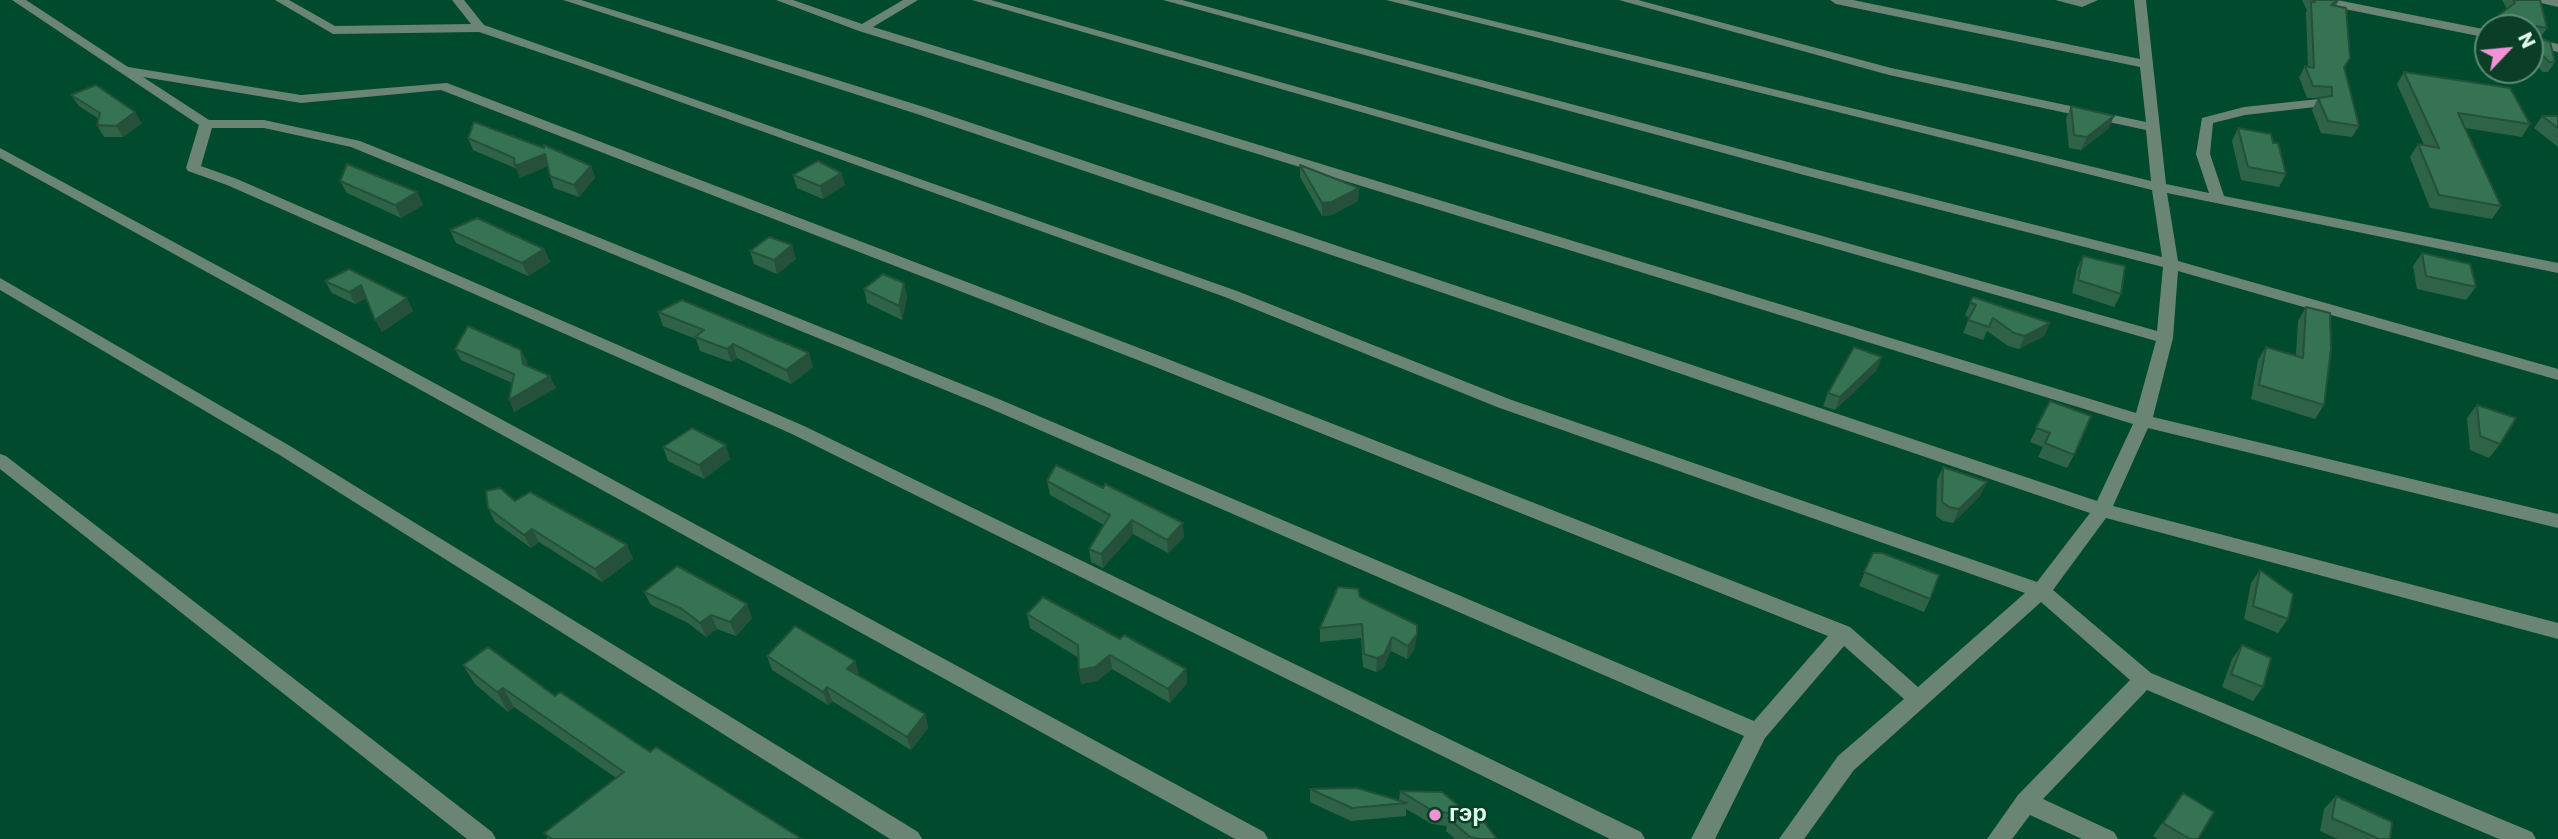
<!DOCTYPE html>
<html>
<head>
<meta charset="utf-8">
<style>
	body { margin:0 }
	#map { position:relative; width:2558px; height:839px; overflow:hidden; background:#004b2d; font-family:Poppins,sans-serif }
	canvas { display:block }
	.north { position:absolute; left:2474px; top:14px; width:70px; height:70px; box-sizing:border-box; background:#0b3e27; border:2px solid #5f8b75; border-radius:50%; rotate:64deg; font-size:19px; font-weight:700; line-height:28px; text-align:center; color:#defeeb }
	.north::after { content:''; display:block; margin:auto; width:24px; height:32px; background:#f391d6; clip-path:polygon(50% 0,100% 100%,50% 72%,0 100%) }
</style>
</head>
<body>
<div id="map">
<canvas width="2558" height="839"></canvas>
<div class="north">N</div>
</div>
<script>
const ctx = document.querySelector('canvas').getContext('2d');
ctx.lineJoin = 'round';
function fillPath(path, color) { ctx.fillStyle = color; ctx.fill(path, 'evenodd'); }
function stroke(path, color, width, dash) { ctx.strokeStyle = color; ctx.lineWidth = width; ctx.lineCap = dash ? 'butt' : 'round'; ctx.setLineDash(dash || []); ctx.stroke(path); }
function write(font, color, halo, rows, align = 'center') {
  ctx.font = font + ' Poppins,sans-serif'; ctx.lineWidth = 5; ctx.setLineDash([]); ctx.textBaseline = 'middle'; ctx.strokeStyle = halo; ctx.fillStyle = color; for (const [text, x, y, turn = 0] of rows) {
    ctx.save(); ctx.translate(x, y); ctx.rotate((+turn || 0) * Math.PI / 180); ctx.textAlign = isNaN(turn) ? turn : align; if (halo) ctx.strokeText(text, 0, 0); ctx.fillText(text, 0, 0); ctx.restore();
  }
}
const minor = new Path2D(`
	M12 0H26L128 67 301 95 447 83 1160 356 1850 627 1918 687 2025 593 1497 407 1225 297 577 65 479 32 333 34 275 0H289L335 26 471 24 452 0H464L484 25 1237 291 1509 399 2037 582 2090 513 917 114 563 0H581L927 108 2097 501 2133 424 859 31 776 0H793L862 24 903 0H918L873 27 2136 413 2156 341 972 0H991L2157 331 2163 267 1804 175 1163 0H1182L1814 169 2162 257 2152 190 1386 0H1407L2151 181 2146 130 1889 75 1619 0H1638L1891 68 2146 122 2140 67 1836 4 1830 0H1853L2140 59 2134 0H2146L2166 184 2209 193 2196 154 2202 118 2244 107 2319 99 2324 100V106L2245 115 2213 123 2210 154 2224 196 2558 263V273L2167 193 2178 261 2558 369V380L2178 271 2173 338 2153 417 2558 514V528L2148 428 2113 506 2558 623V639L2106 518 2053 590 2151 673 2532 832 2536 839H2499L2147 690 2043 799 2114 832 2118 839H2082L2030 815 2012 839H1987L2018 795 2130 680 2041 602 1854 770 1804 839H1779L1838 756 1904 699 1844 646 1765 738 1715 839H1691L1744 736 989 408 351 147 264 128H212L201 166 237 179 804 426 1641 832 1645 839H1610L792 434 227 185 188 171 186 168 199 125ZM143 77 301 103 441 90 1148 364 1828 636 1754 721 1001 400 360 141 264 120H209Z
	M2055 0H2098L2082 7Z
	M2314 0H2337L2488 30V38L2320 4Z
	M2535 0H2558V7L2537 2Z
	M2530 38 2558 44V52L2530 46Z
	M0 148 1264 832 1268 839H1235L0 158Z
	M0 278 290 446 918 832 922 839H890L278 454 0 290Z
	M0 454 6 456 492 832 496 839H467L0 469Z`);
const wall = new Path2D(`
	M2302 0H2339L2336 6 2350 58 2344 69 2359 126 2352 137 2321 133 2312 110 2318 98H2320H2307L2299 77 2305 66H2308L2306 13 2307 10Z
	M2502 0H2540L2547 28 2540 38 2536 37 2555 62 2548 72H2543L2530 59V28H2494L2493 25 2499 15 2507 9Z
	M2404 72 2530 124 2522 137 2465 128 2501 206 2492 219 2430 208 2410 157 2418 144 2424 145 2397 84Z
	M71 95 142 123 123 137H104L97 125 99 119 79 106Z
	M2071 106 2109 128 2081 150 2069 148 2066 119Z
	M2542 116H2558V147L2534 128Z
	M2238 128 2273 143 2286 174 2279 187 2241 180 2232 141Z
	M468 138 591 166 595 178 579 197 554 188 550 176 548 166 520 178 517 169 473 150Z
	M1300 165 1359 188 1358 201 1332 215 1322 216 1300 177Z
	M841 173 845 185 823 199 797 188 793 175Z
	M340 181 417 192 423 205 401 218 347 193Z
	M450 230 544 249 550 262 528 276 456 243Z
	M750 251 796 259 777 274 754 264Z
	M2422 253 2476 287 2466 300 2417 289 2413 266Z
	M2083 256 2121 294 2114 307 2072 293 2077 269Z
	M325 281 413 311 382 332 366 298 355 304 332 293Z
	M904 283 907 297 902 320 867 303 864 289Z
	M1973 297 2050 323 2044 336 2019 349 2008 346 1987 331 1983 340 1963 333 1969 318 1965 315Z
	M2306 307 2324 405 2315 419 2251 399 2258 360 2266 347 2296 356 2298 321Z
	M658 312 809 353 813 367 791 384 737 358 731 362 700 351 696 339 663 326Z
	M455 349 527 361V366L556 388 514 412 512 383 461 360Z
	M1877 370 1835 410 1823 406 1828 393Z
	M2050 401 2074 455 2067 468 2038 457 2043 447 2030 442Z
	M2477 405 2500 444 2489 458 2470 450 2467 418Z
	M663 447 730 459 704 479 668 461Z
	M1943 467 1980 496 1953 523 1943 521 1936 516 1937 480Z
	M1047 481 1184 537 1168 553 1133 534 1103 568 1091 562 1089 549 1104 525 1050 495Z
	M515 501 627 545 633 559 602 582 539 542 531 548 495 522 488 508Z
	M1873 553 1930 599 1924 612 1859 586Z
	M2260 570 2288 619 2278 633 2244 619 2251 583Z
	M644 592 752 618 736 636 717 629 706 637 688 623 651 605Z
	M1360 597 1415 648 1407 659 1391 651 1383 668 1376 672 1363 667 1361 638 1320 642V628Z
	M1027 614 1120 639 1186 669 1187 683 1170 703 1112 669 1097 681 1081 684 1079 670V658L1030 628Z
	M2242 645 2263 687 2253 701 2222 687 2232 659Z
	M767 656 855 661 859 675 925 714 928 728 911 750 832 701 828 705 772 670Z
	M463 665 555 696 802 839H548L544 833 616 778 514 707 508 712 475 684Z
	M1310 789 1399 801 1400 791 1471 816V818L1497 839H1455L1446 831 1447 826 1432 824 1406 809V816L1351 821 1310 802Z
	M2183 793 2198 839H2158L2153 836Z
	M2336 796 2390 839H2337L2320 831 2324 809Z`);
const shadedWall = new Path2D(`
	M135 112 142 123 123 137 116 126Z
	M2114 116 2109 128 2081 150 2087 137Z
	M545 154 550 165 520 178 515 166Z
	M591 166 595 178 579 197 574 185Z
	M841 173 845 185 823 199 820 186Z
	M1359 188 1358 201 1332 215 1322 216V203Z
	M417 192 423 205 401 218 395 205Z
	M792 245 796 259 777 274 774 260Z
	M544 249 550 262 528 276 522 263Z
	M904 283 907 297 902 320 899 306Z
	M361 285 367 297 355 304 349 292Z
	M407 298 413 311 382 332 375 320Z
	M2050 323 2044 336 2019 349 2025 336Z
	M733 344 737 358 731 362 727 349Z
	M521 350 527 361 529 376 523 364Z
	M809 353 813 367 791 384 786 370Z
	M1882 357 1877 370 1835 410 1840 397Z
	M550 376 556 388 514 412 509 400Z
	M726 445 730 459 704 479 699 465Z
	M1987 482 1980 496 1953 523 1959 509Z
	M1132 520 1133 534 1103 568 1101 554Z
	M1183 523 1184 537 1168 553 1167 540Z
	M532 529 539 542 531 548 524 535Z
	M627 545 633 559 602 582 595 569Z
	M747 604 752 618 736 636 730 622Z
	M711 615 717 629 706 637 700 623Z
	M1417 634 1415 648 1407 659 1408 646Z
	M1392 637 1391 651 1383 668 1376 672 1377 658Z
	M1110 655 1112 669 1097 681 1081 684 1079 670Z
	M855 661 859 675 852 682 847 669Z
	M1186 669 1187 683 1170 703 1168 689Z
	M827 687 832 701 828 705 823 692Z
	M503 688 514 707 508 712 497 692Z
	M925 714 928 728 911 750 907 737Z`);
const building = new Path2D(`
	M2313 0H2338L2331 5 2346 8 2350 58 2344 67 2359 126 2328 121 2318 98 2332 96V87L2313 86 2305 66 2314 68 2311 2H2315Z
	M2513 0H2540L2547 28 2535 26 2534 36 2550 42 2555 62H2549L2532 44H2530V28H2502L2499 15 2515 3Z
	M2404 72 2510 88 2530 124 2458 113 2501 206 2439 195 2418 144 2439 148Z
	M96 85 135 112 116 126 97 125 100 113 71 95Z
	M2071 106 2114 116 2087 137 2074 135Z
	M2542 116H2558V128Z
	M474 122 544 148V145L591 166 574 185 550 176 545 154 515 166 514 158 468 138Z
	M2238 128 2271 134 2273 143H2278L2286 174 2248 167Z
	M818 161 841 173 820 186 793 175Z
	M347 164 417 192 395 205 340 181Z
	M1300 165 1359 188 1332 202 1322 203Z
	M477 218 544 249 522 263 450 230Z
	M769 237 792 245 774 260 750 251Z
	M2422 253 2470 264 2476 287 2426 276Z
	M2083 256 2125 266 2121 294 2078 280Z
	M349 269 407 298 375 320 361 285 349 292 325 281Z
	M883 274 904 283 899 306 864 289Z
	M1973 297 2050 323 2025 336 2014 333 1993 318 1989 327 1968 320 1976 305 1970 302Z
	M682 300 809 353 786 370 733 344 727 349 695 337 704 330 658 312Z
	M2306 307 2330 313 2331 349 2324 405 2259 385 2266 347 2303 358Z
	M468 326 521 350 523 364 550 376 509 400 514 374 455 349Z
	M1854 347 1882 357 1840 397 1828 393Z
	M2050 401 2091 416 2074 455 2045 443 2050 433 2036 428Z
	M2477 405 2516 418 2500 444 2480 436Z
	M692 428 726 445 699 465 663 447Z
	M1056 465 1103 488 1105 484 1183 523 1167 540 1132 520 1101 554 1089 549 1110 515 1047 481Z
	M1943 467 1987 482 1959 509 1949 507 1942 502Z
	M500 488 515 501 530 492 627 545 595 569 532 529 524 535 488 508 486 491Z
	M1873 553H1882L1939 575 1930 599 1864 572Z
	M677 566 747 604 730 622 711 615 700 623 682 609 644 592Z
	M2260 570 2293 594 2288 619 2253 606Z
	M1338 587 1358 589 1360 597 1417 625V634L1408 646 1392 637 1384 655 1377 658 1364 654 1362 624 1320 628Z
	M1043 597 1120 639 1124 635 1186 669 1168 689 1110 655 1095 667 1079 670 1078 645 1027 614Z
	M795 626 855 661 847 669 925 714 907 737 827 687 823 692 767 656Z
	M2242 645 2271 658 2263 687 2231 674Z
	M488 647 555 696 560 692 650 752 656 747 802 839H552L544 833 624 772 503 688 497 692 463 665Z
	M1357 788 1407 803 1352 808 1310 789Z
	M1400 791 1442 792 1471 816 1433 811Z
	M2183 793 2214 812 2198 839H2190L2163 823Z
	M2336 796 2392 822 2390 839H2379L2332 818Z
	M1448 818 1482 819 1497 839H1480L1470 837Z`);
const markers = [
	[1435,815,7,"#f391d6"]
];
const nearPoinames = [
	["гэр",1449,815]
];
fillPath(minor, '#6b8575');
fillPath(wall, '#2e6347');
fillPath(shadedWall, '#25503a');
fillPath(building, '#357353');
stroke(building, '#25503a', 2);
for (const [x, y, r, color] of markers) { const dot = new Path2D(); dot.arc(x, y, r, 0, 2 * Math.PI); ctx.fillStyle = color; ctx.fill(dot); stroke(dot, '#0b3e27', 2.5); }
write('bold 24px', '#defeeb', '#0b3e27', nearPoinames, 'left');
</script>
</body>
</html>
